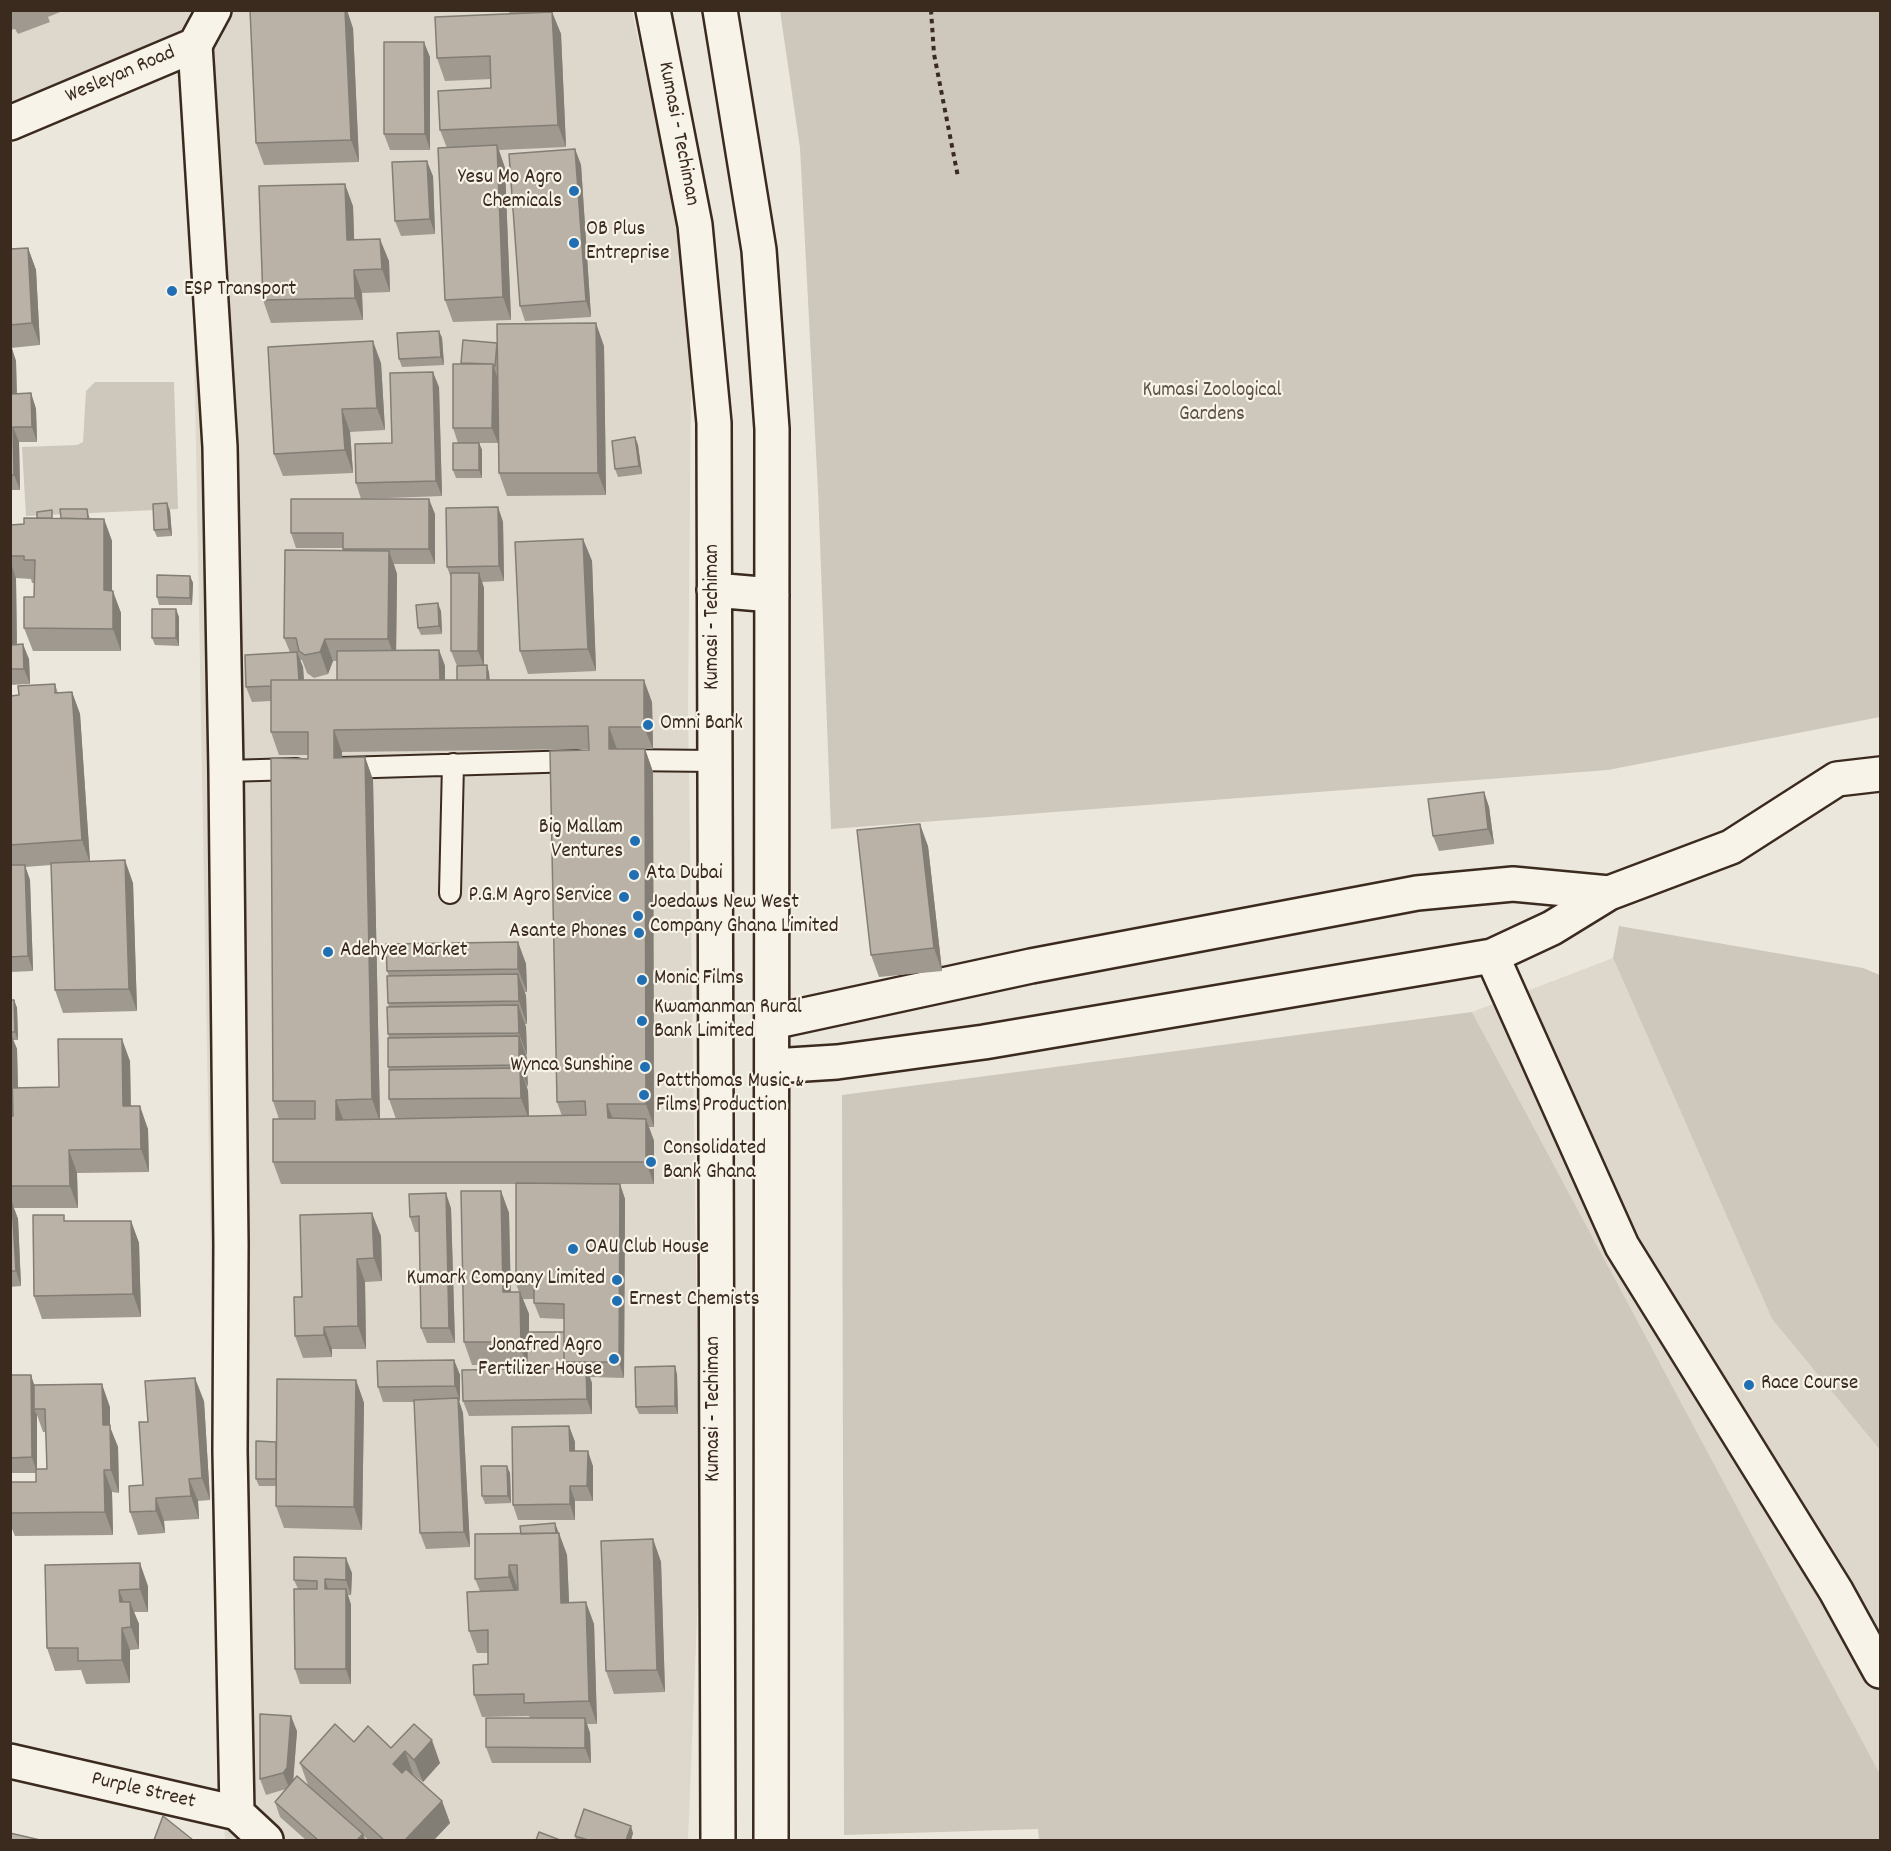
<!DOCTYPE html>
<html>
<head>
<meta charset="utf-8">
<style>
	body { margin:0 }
	#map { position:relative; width:1891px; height:1851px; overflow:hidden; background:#ece7dc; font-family:Dekko,sans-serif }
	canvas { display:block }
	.frame { position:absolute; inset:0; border:12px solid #3b2a1e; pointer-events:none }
</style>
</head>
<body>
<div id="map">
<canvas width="1891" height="1851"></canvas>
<div class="frame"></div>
</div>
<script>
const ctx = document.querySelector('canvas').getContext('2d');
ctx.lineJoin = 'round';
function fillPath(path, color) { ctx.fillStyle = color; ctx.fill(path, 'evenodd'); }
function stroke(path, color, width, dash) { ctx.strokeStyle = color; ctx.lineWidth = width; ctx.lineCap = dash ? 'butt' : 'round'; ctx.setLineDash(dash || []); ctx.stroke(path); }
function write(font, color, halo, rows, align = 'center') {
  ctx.font = font + ' Dekko,sans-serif'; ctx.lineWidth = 4.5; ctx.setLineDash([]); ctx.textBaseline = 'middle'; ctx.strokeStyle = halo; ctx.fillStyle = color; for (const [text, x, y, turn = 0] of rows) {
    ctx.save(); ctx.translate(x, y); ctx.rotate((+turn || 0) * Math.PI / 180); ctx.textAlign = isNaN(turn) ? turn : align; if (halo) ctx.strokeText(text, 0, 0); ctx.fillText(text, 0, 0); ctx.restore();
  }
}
const built = new Path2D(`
	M11 11H632L692 290 688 707 700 1545 688 1840H225L217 1592 189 67 11 143Z
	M1613 958 1772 1319 1880 1450V1774L1472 1012Z`);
const green = new Path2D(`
	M780 11H1880V717L1608 770 831 829 818 491 800 148Z
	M95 382H174L178 509 26 516 22 447 77 445 83 442 86 391Z
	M1619 926 1863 968 1880 975V1450L1772 1319 1613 958Z
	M1472 1012 1880 1774V1840H1039L1038 1829 844 1835 842 1095Z`);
const path = new Path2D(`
	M931 10 934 54 958 177`);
const service = new Path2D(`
	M623 760 714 761
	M342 768 577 761
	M226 771 296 769
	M450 893 453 764`);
const minor = new Path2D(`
	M195 45 220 447 226 771 231 1245 230 1451 237 1813
	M1492 956 1622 1246 1836 1591 1880 1671
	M772 1022 1031 966 1417 893 1513 884 1609 893
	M773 1066 837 1062 984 1042 1492 956 1552 928 1609 893 1731 847 1837 779 1880 774
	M10 1761 237 1813 266 1840`);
const tertiary = new Path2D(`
	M10 123 195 45 214 10`);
const secondary = new Path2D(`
	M653 10 695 225 714 423 718 1840
	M720 10 759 250 772 429 771 1840
	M714 590 772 595`);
const wall = new Path2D(`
	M10 10H65L48 17 50 22 18 34 15 29 10 30Z
	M508 10H535V12L528 13 544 12V10H557L552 12 561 34 566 147 499 150 505 168 511 320 453 322 445 300 447 148 440 130 491 88V79L445 81 437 58 510 14Z
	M353 28 359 162 264 165 256 143Z
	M430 57V150H390L384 134Z
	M575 149 581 165 591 317 525 321 520 306Z
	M433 176 435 234 401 236 395 221Z
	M353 206 354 240 389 261 390 292 362 293 363 320 271 323 263 300Z
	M28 248 36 270 40 345 11 348 16 361 17 394 31 393 36 409 37 442H19L20 490H10V249Z
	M439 331 442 338 444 365 402 367 399 359Z
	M497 343 604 346 606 495 507 496 499 473 498 412V443H479L482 450V478H456L453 470 458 443 453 428 461 364Z
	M381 363 385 430 350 432 353 473 283 476 274 454Z
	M439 387 442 496 361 499 356 483 392 443Z
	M635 437 638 445 642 474 618 477 615 469Z
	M167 503 170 511 172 536 157 537 154 530Z
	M498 507 503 522 504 581 482 582 484 588V665H487L489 673 490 680 652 702 653 749H617H645L653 772 654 1127H649L654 1141V1184H620L625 1199 624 1378 590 1377 592 1383V1414L469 1416 463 1401 507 1369 505 1365H472L464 1342 501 1191 509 1213 511 1292H519L516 1284V1184H281L273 1162 279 1119 273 1101 308 755H279L271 732V701L252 702 246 687 290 652 284 638 344 550 343 548H296L291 533 435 514V564H394L397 574 396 651 439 650 445 666V680H457L462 666H457L451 651V578L447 567ZM300 660H302L307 673 314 678 328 674 333 661H337V680H304L303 667ZM588 749 557 1102 562 1116H529L528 1091 527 1087V1058L526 1055H527L526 1027 525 1024H527L526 996 525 992H527L526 964 518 942 387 971 389 976 388 1003 389 1007 388 1034 389 1038 388 1067 389 1070V1099L396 1119H380L373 780 365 757 342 758V752ZM523 1299H534V1303L540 1318 564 1319V1332H529V1314Z
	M87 509 90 519H104L112 541V591L121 613V651H33L24 628 34 597V583H32L31 579 16 578 17 645 29 659 30 684 10 685V525L24 524 55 518H61Z
	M583 539 592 561 596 671 528 674 520 651Z
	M190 576 193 583 192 605H159L157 597Z
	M441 611 442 634 421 635 418 628Z
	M179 617V646L155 645 152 638Z
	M55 684 58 693 72 692 80 714 90 861 133 883 137 1011 63 1013 55 990 51 865 25 867 30 880 33 971 10 972V696L19 695Z
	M1484 792 1489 807 1494 844 1439 851 1433 836Z
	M928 846 942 971 879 977 871 955Z
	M10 1000H14L17 1008 18 1040H13L17 1049 18 1088 59 1087 130 1061 131 1106 148 1129 149 1172 77 1173 78 1208H14L18 1219 21 1286 10 1287Z
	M451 1208 455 1343H427L421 1328 419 1232H415L410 1217Z
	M66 1221H131L139 1243 141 1317 42 1319 34 1296Z
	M381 1236 382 1281 365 1282 366 1349H332V1357L303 1358 295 1336 302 1297Z
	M454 1360 460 1375V1401H459L463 1413 470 1547 426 1549 420 1533 414 1402H383L378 1387Z
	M677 1374 678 1414H639L636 1407Z
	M10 1375 34 1385 110 1407V1427L118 1447 119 1493 112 1492 113 1535 15 1536 10 1524V1482H36V1473H10ZM37 1415 43 1432H46L47 1469H37Z
	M356 1380 364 1403 362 1530 284 1528 276 1506V1486H259L256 1479 277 1444Z
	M204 1401 210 1500 198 1501 199 1519 164 1521 165 1533 138 1535 130 1512 143 1485 148 1422Z
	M569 1426 575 1442V1451L593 1466V1501H575V1520H518L513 1505Z
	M510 1473 511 1503 485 1504 482 1496Z
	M558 1531 567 1555 569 1603 594 1624 597 1724H587L590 1733 591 1763H492L486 1747 530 1718 529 1716 482 1717 474 1695 488 1664V1653H477L469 1631 480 1591 475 1579 521 1534Z
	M653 1539 661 1562 665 1692 614 1694 606 1671Z
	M45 1565 148 1586V1612H134L139 1624V1649L130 1650V1683L86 1684 81 1670 55 1671 47 1648Z
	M352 1573 351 1595H348L351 1605V1684H300L295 1669 298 1589 294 1580Z
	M414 1724 440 1763 423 1782 413 1774 442 1801 450 1823 434 1840H368L364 1836 365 1840H306L280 1817 275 1802 286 1789 266 1795 260 1779 297 1731 293 1782 308 1785 300 1763 354 1742 391 1748Z
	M633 1833 631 1840H576L575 1836Z`);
const shadedWall = new Path2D(`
	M345 10H347L353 28 359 162 351 140Z
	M552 12 561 34 566 147 558 125Z
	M424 42 430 57V150L425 134Z
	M497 145 505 168 511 320 503 297Z
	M575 149 581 165 591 317 586 301Z
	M427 161 433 176 435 234 430 219Z
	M345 184 353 206 355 262 347 240Z
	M380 239 389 261 390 292 382 269Z
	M28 248 36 270 40 345 32 323Z
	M354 270 362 293 363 320 355 298Z
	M596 323 604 346 606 495 598 473Z
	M439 331 442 338 444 365 441 357Z
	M373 341 381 363 385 430 377 408Z
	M11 345 16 361 17 409 12 394Z
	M493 364 498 380V443L492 428Z
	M433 372 439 387 442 496 436 481Z
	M31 393 36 409 37 442 32 427Z
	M342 409 350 432 353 473 345 450Z
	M13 427 19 442 20 490 14 475Z
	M635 437 638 445 642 474 639 466Z
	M479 443 482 450V478L479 470Z
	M429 499 435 514V564L429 549Z
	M167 503 170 511 172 536 169 529Z
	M498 507 503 522 504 581 499 566Z
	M104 519 112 541V613L104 590Z
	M583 539 592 561 596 671 588 649Z
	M389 551 397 574 396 662 388 639Z
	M11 563 16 579 17 660 12 645Z
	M479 573 484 588V666L478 651Z
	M190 576 193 583 192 605 190 598Z
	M113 591 121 613V651L113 629Z
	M438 603 441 611 442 634 439 626Z
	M176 609 179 617V646L176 638Z
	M325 639 333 661 328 674 320 652Z
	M23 644 29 659 30 684 24 669Z
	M439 650 445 666V699L440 684Z
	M297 652 303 667 305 699 299 684Z
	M487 665 489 673 490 698 487 691Z
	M644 680 652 702 653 749 644 727Z
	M72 692 80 714 90 863 82 840Z
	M609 727 617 749H609Z
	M334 730 342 752 343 781 334 758Z
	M645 749 653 772 654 1127 646 1104Z
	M365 757 373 780 380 1122 372 1099Z
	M1484 792 1489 807 1494 844 1488 829Z
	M920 824 928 846 942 971 934 948Z
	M125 860 133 883 137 1011 129 989Z
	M25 865 30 880 33 971 28 956Z
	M518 942 526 964 527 992 518 969Z
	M518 974 526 996 527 1024 519 1001Z
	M14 1000 17 1008 18 1040 15 1032Z
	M518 1005 526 1027 527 1055 519 1033Z
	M11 1034 17 1049 19 1135 13 1119Z
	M519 1036 527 1058 528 1087 519 1065Z
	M122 1039 130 1061 131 1129 123 1106Z
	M520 1068 528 1091 529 1120 521 1098Z
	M336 1100 344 1122 336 1120Z
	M607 1104 616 1127 608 1118Z
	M140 1106 148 1129 149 1172 141 1149Z
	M646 1119 654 1141V1184L646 1162Z
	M69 1150 77 1173 78 1208 70 1186Z
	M620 1184 625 1199 624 1378 619 1362Z
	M501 1191 509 1213 511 1314 503 1292Z
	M446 1193 451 1208 455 1343 449 1328Z
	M12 1203 18 1219 21 1286 16 1271Z
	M372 1213 381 1236 382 1281 374 1258Z
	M131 1221 139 1243 141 1317 133 1294Z
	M357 1259 365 1282 366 1349 358 1326Z
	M520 1292 529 1314V1369L521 1349Z
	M324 1327 332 1349V1357L324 1335Z
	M454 1360 460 1375V1401L455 1386Z
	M675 1366 677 1374 678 1414 675 1406Z
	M586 1368 592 1383V1414L587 1399Z
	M31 1375 36 1390 34 1409 37 1415V1473L32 1457Z
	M195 1378 204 1401 210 1500 202 1478Z
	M356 1380 364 1403 362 1530 354 1507Z
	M102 1384 110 1407V1427L118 1447 119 1493 111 1470 103 1425Z
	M458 1398 463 1413 470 1547 464 1532Z
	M569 1426 575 1442V1466L570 1451Z
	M588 1451 593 1466V1501L587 1486Z
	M507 1466 510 1473 511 1503 508 1496Z
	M104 1470 112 1492 113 1535 105 1512Z
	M189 1479 198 1501 199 1519 191 1496Z
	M570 1486 575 1501V1520L570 1504Z
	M156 1498 164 1521 165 1533 156 1511Z
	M555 1523 558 1531 559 1543V1533L567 1555 570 1625 561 1603 557 1540Z
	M653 1539 661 1562 665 1692 657 1670Z
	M346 1558 352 1573 351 1595 346 1580Z
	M140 1563 148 1586V1612L140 1589Z
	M509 1565 517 1587V1600L509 1577Z
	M325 1579 330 1595 325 1589Z
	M346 1589 351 1605V1684L346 1669Z
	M119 1590 128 1612 120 1602Z
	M130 1602 139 1624V1649L131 1627Z
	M586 1602 594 1624 597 1724 589 1701Z
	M122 1628 130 1650V1683L122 1660Z
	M291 1716 297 1731 293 1783 289 1788 283 1773Z
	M585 1718 590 1733 591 1763 585 1748Z
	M432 1740 440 1763 423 1782 414 1760Z
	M405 1751 413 1774 402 1787 393 1764Z
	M442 1801 450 1823 434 1840H405Z
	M631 1826 633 1833 631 1840H626Z
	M363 1834 365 1840H357Z`);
const building = new Path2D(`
	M250 10H345L351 140 256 143Z
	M552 12 558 125 440 130 438 91 491 88 490 56 437 58 435 17Z
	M384 42H424L425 134H384Z
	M497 145 503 297 445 300 438 148Z
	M575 149 586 301 520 306 509 154Z
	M427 161 430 219 395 221 392 162Z
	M345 184 347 240 380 239 382 269 354 270 355 298 263 300 259 186Z
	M28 248 32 323 10 325V249Z
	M596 323 598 473H499L497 324Z
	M439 331 441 357 399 359 397 333Z
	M463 340 497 343 495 366H493V364L461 363Z
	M373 341 377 408 342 409 345 450 274 454 268 347Z
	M10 345 12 394 31 393 32 427H13L14 475H10Z
	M453 364H493L492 428H453Z
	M433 372 436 481 356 483 355 444 392 443 390 373Z
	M635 437 639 466 615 469 612 441Z
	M453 443H479V470H453Z
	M291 499H429V549H343V533H291Z
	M167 503 169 529 154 530 153 504Z
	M498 507 499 566 447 567 446 508Z
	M60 509H87L88 519 61 518Z
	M52 510V518H37V512Z
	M24 518 104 519V590L113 591V629L24 628V597H34L35 560H24V556H10V525L24 524Z
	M583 539 588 649 520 651 515 542Z
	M285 550 389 551 388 639H325L320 652 305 655 299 651 296 638H284Z
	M10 563 12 645 23 644 24 669H10Z
	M451 573H479L478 651H451Z
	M157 575 190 576V598L157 597Z
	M438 603 439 626 418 628 416 605Z
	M152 609H176V638H152Z
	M439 650 440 680H337V651Z
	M297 652 299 680H271V686L246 687 245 655Z
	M487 665V680H457V666Z
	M271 680H644V727H609V749H645L646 1104H607L608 1118 646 1119V1162H273V1119H315V1101H273L271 758 308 759V732H271ZM588 726 589 750 550 751 557 1102 585 1101 586 1115 336 1120V1100L372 1099 365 757 334 758V730Z
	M55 684V693L72 692 82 840 10 845V696L19 695 18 686Z
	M1484 792 1488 829 1433 836 1428 799Z
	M920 824 934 948 871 955 857 830Z
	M125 860 129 989 55 990 51 863Z
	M10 865H25L28 956 10 957Z
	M518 942V969L387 971 386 944Z
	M518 974 519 1001 388 1003 387 976Z
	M10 1000H14L15 1032H10Z
	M518 1005 519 1033 388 1034 387 1007Z
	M10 1034H11L13 1116H10Z
	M519 1036V1065L388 1067V1038Z
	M58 1039H122L123 1106H140L141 1149 69 1150 70 1186H10V1116H13L12 1088 59 1087Z
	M520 1068 521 1098 389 1099V1070Z
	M516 1183 620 1184 619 1362H564V1304L534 1303V1284H516Z
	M461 1191H501L503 1292H520L521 1349 500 1350V1342H464Z
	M446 1193 449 1328H421L419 1216 410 1217 409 1194Z
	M10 1203H12L16 1271H10Z
	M372 1213 374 1258 357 1259 358 1326 324 1327V1335L295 1336 294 1297H302L300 1215Z
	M33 1215H64V1221H131L133 1294 34 1296Z
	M527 1332H564V1368L527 1369Z
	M454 1360 455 1386 378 1387 377 1361Z
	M675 1366V1406L636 1407 635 1367Z
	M586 1368 587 1399 463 1401 462 1370Z
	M10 1375H31L32 1457 10 1458Z
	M195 1378 202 1478 189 1479 191 1496 156 1498V1511L130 1512 129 1486 143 1485 139 1422H148L145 1381Z
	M277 1379 356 1380 354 1507 276 1506Z
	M102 1384 103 1425H110L111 1470H104L105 1512 10 1513V1482H36V1469H47L45 1409H34V1385Z
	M458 1398 464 1532 420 1533 414 1400Z
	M569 1426 570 1451H588L587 1486H570V1504L513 1505 512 1427Z
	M256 1441 276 1442V1479H256Z
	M481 1466H507L508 1496H482Z
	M555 1523 556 1533 521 1534 520 1526Z
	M559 1533 561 1603 586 1602 589 1701 524 1703V1694L474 1695 473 1665 488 1664V1630L469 1631 467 1592 518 1590 517 1565H509V1577L475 1579V1534Z
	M653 1539 657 1670 606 1671 601 1541Z
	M294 1557 346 1558V1580L325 1579V1589H346V1669H295L294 1589H317V1581L294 1580Z
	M140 1563V1589L119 1590 120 1602H130L131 1627 122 1628V1660L78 1661V1648H47L45 1565Z
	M260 1714 291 1716 287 1768 283 1773 260 1779Z
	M486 1718H585V1748L486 1747Z
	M335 1724 354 1742 368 1726 391 1748 414 1724 432 1740 414 1760 405 1751 393 1764 402 1773 406 1769 442 1801 405 1840H384L300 1763Z
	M297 1776 363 1834 357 1840H318L275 1802Z
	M584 1809 631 1826 626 1840H588L575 1836Z
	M163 1816 193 1840H154Z
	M539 1832 560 1840H536Z
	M10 1833 40 1840H10Z`);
const markers = [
	[574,191,6,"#1f6fb2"],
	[574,243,6,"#1f6fb2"],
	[172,291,6,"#1f6fb2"],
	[648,725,6,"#1f6fb2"],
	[635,841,6,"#1f6fb2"],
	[634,875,6,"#1f6fb2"],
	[624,897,6,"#1f6fb2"],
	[638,916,6,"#1f6fb2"],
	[639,933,6,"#1f6fb2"],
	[328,952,6,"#1f6fb2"],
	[642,980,6,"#1f6fb2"],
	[642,1021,6,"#1f6fb2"],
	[645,1067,6,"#1f6fb2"],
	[644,1095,6,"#1f6fb2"],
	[651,1162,6,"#1f6fb2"],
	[573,1249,6,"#1f6fb2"],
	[617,1280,6,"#1f6fb2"],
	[617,1301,6,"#1f6fb2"],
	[614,1359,6,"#1f6fb2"],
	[1749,1385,6,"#1f6fb2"]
];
const streetNames = [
	["Wesleyan Road",121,76,-23],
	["Kumasi - Techiman",677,134,79],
	["Kumasi - Techiman",714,617,-90],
	["Kumasi - Techiman",715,1409,-90],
	["Purple Street",143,1792,13]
];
const poiNames = [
	["Yesu Mo Agro",562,179,"right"],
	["Chemicals",562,203,"right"],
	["OB Plus",586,231],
	["Entreprise",586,255],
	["ESP Transport",184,291],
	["Omni Bank",660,725],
	["Big Mallam",623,829,"right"],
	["Ventures",623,853,"right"],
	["Ata Dubai",646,875],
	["P.G.M Agro Service",612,897,"right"],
	["Joedaws New West",650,904],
	["Company Ghana Limited",650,928],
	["Asante Phones",627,933,"right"],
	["Adehyee Market",340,952],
	["Monic Films",654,980],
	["Kwamanman Rural",654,1009],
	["Bank Limited",654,1033],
	["Wynca Sunshine",633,1067,"right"],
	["Patthomas Music &",656,1083],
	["Films Production",656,1107],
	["Consolidated",663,1150],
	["Bank Ghana",663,1174],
	["OAU Club House",585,1249],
	["Kumark Company Limited",605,1280,"right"],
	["Ernest Chemists",629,1301],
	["Jonafred Agro",602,1347,"right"],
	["Fertilizer House",602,1371,"right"],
	["Race Course",1761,1385]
];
const parkNames = [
	["Kumasi Zoological",1212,392],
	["Gardens",1212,416]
];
fillPath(built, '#ddd7cc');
fillPath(green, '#cec8bc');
stroke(service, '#3b2a1e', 24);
stroke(minor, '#3b2a1e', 38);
stroke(tertiary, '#3b2a1e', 38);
stroke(secondary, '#3b2a1e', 38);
stroke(path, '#3b2a1e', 4, [4.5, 4.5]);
stroke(service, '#f7f3e8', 20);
stroke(minor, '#f7f3e8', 33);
stroke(tertiary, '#f7f3e8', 33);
stroke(secondary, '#f7f3e8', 33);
fillPath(wall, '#a09990');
fillPath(shadedWall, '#827d75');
fillPath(building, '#bab2a7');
stroke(building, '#827d75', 1.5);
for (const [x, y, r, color] of markers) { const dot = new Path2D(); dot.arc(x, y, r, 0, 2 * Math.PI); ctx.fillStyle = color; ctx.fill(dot); stroke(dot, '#f7f3e8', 2); }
write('21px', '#3b2a1e', '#f7f3e8', streetNames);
write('21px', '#3b2a1e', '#f7f3e8', poiNames, 'left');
write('21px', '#605246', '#f7f3e8', parkNames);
</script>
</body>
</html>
